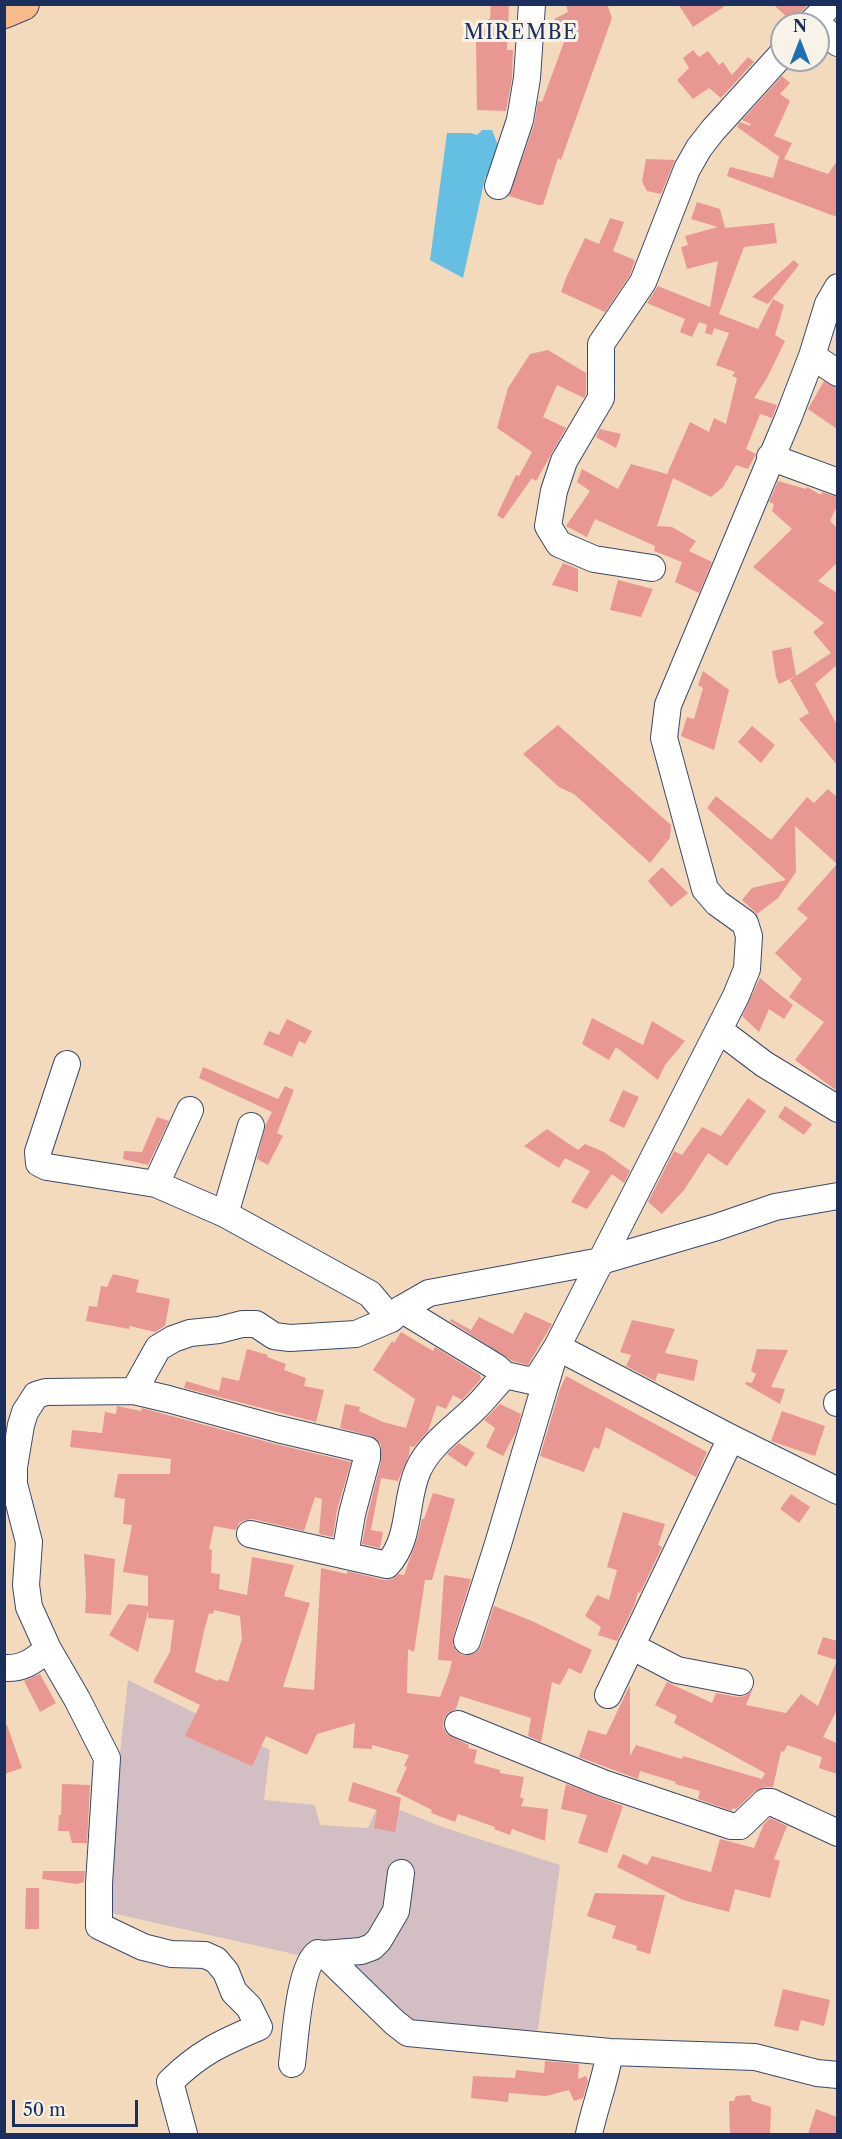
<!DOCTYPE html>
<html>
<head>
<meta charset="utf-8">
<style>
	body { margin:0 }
	#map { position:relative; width:842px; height:2139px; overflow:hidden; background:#f3dabc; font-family:"Libre Caslon Text",serif }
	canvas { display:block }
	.frame { position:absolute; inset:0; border:6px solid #1b2f5e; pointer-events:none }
	.north { position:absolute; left:770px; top:12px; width:60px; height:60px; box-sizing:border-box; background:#f7f3e8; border:2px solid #9fa5b1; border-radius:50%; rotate:0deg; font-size:16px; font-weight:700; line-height:24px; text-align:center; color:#1b2f5e }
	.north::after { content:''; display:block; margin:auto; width:21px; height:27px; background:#1f6fb2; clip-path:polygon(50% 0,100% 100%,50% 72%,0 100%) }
	.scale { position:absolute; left:12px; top:2100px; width:126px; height:27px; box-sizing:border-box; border:3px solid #1b2f5e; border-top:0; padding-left:8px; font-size:18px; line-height:21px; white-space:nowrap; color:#1b2f5e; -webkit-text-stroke:4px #f7f3e8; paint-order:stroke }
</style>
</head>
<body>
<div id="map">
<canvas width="842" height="2139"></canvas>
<div class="frame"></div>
<div class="north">N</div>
<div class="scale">50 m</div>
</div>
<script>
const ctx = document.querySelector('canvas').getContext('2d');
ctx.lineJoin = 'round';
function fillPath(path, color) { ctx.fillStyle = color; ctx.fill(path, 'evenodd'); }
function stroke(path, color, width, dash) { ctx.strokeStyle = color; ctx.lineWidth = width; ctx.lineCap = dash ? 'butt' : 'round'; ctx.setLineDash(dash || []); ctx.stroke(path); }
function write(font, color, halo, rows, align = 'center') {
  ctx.font = font + ' "Libre Caslon Text",serif'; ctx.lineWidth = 6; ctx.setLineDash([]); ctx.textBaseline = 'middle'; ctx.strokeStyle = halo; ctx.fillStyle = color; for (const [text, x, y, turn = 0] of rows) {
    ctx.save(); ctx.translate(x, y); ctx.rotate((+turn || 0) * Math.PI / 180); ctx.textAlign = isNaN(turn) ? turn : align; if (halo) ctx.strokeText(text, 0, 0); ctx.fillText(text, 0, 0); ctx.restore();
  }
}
const industrial = new Path2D(`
	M128 1680 270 1750 264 1800 315 1805 320 1825 368 1828 380 1802 445 1828 560 1865 538 2030 522 2034 410 2027 344 1962 298 1955 103 1911Z`);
const water = new Path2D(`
	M482 130H492L502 156 485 178 463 278 430 260 447 133H470L477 135Z`);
const building = new Path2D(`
	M491 4H509L507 50H513L512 79 506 111 477 110 476 39H481V28L489 27 488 19H490Z
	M566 4H607L612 18 561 160 558 158 543 205H538L509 196 534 125 538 101 542 102 564 42 554 19 568 12Z
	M678 4H728L693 27Z
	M773 4H809L799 14 794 24Z
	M693 50 699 57 708 51 719 65 723 62 732 75 748 57 754 62 721 98 709 88 693 99 677 80 689 68 683 58Z
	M782 76 790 83 780 94 790 101 774 136 792 143 784 159 828 174 837 161V217L727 176 730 167 773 178 779 157 781 158 737 127 740 122 750 126 751 124 742 120Z
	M646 159 675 160 661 194 647 191 642 182Z
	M697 202 720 209 725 228 774 223 777 243 744 247 719 314 758 329 773 299 784 305 775 335 785 341 767 378 754 398 777 405 772 418 760 414 746 449 756 454 748 469 736 465 723 487 711 497 673 478 657 526 672 527 696 541 689 551 712 562 699 593 675 582 682 562 654 551 655 546 595 519 587 537 566 526 590 491 577 482 582 469 618 489 631 464 667 474 690 422 709 432 714 418 726 424 737 378 732 376 735 372 716 365 729 333 714 328 712 335 705 333 707 325 699 322 692 337 680 332 685 319 647 303 658 286 710 307 718 261 687 269 681 247 688 245 685 236 718 227 691 219Z
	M610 218 624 222 613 251 635 260 630 275 605 312 561 292 566 278 585 238 599 244Z
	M794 260 799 265 768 304 752 297Z
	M548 350 586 373V394L584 398 557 385 543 417 566 428 536 481 532 478 503 519 497 515 516 475 519 476 532 452 497 428 508 388 530 354Z
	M824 381 837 388V429L808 409Z
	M600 429 621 434 616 448 596 437Z
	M778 481 806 489 807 487 821 495 822 492 837 497V506L830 521 837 528V563L818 581 837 593V665L815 684 837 725V765L799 719 809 713 790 680 831 653 813 632 824 623 753 567 792 529 772 511 774 504 769 502Z
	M563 563 578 569V592L552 585Z
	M618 580 653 589 641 617 610 610Z
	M791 647 796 676 779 684 776 677 772 651Z
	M703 671 729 690 714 750 681 736 687 717 694 719 703 688 698 685Z
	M558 725 671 825 670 838 650 863 574 794 559 787 523 754Z
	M752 726 775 745 761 763 738 742Z
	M828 789 837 797V1091L795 1060 824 1022 789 997 802 979 775 953 808 918 797 909 837 864 795 826 796 872 778 898 757 914 742 900 752 888 786 880 707 808 716 796 771 840 807 797 814 803Z
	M662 867 688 893 671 907 648 881Z
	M760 978 793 1005 784 1019 769 1009 759 1032 742 1016Z
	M592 1018 643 1045 652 1021 685 1041 665 1065 658 1080 616 1047 609 1060 582 1044Z
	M287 1019 312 1031 305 1044 299 1041 292 1057 263 1044 269 1031 279 1035Z
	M203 1067 278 1099 285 1086 294 1090 277 1133 283 1136 268 1165 257 1159 266 1124 272 1112 199 1078Z
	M623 1090 639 1097 624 1128 609 1121Z
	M748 1098 766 1111 727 1166 708 1153 684 1190 662 1214 648 1202 674 1151 682 1155 702 1127 721 1136Z
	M785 1106 812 1124 804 1135 778 1117Z
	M157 1117 169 1121 148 1165 123 1159 124 1151 142 1152Z
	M547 1129 578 1150 585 1144 604 1152 630 1171 624 1183 612 1174 587 1209 571 1202 590 1171 565 1158 559 1168 524 1146Z
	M113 1274 139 1280 136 1292 170 1299 165 1326 155 1332 130 1326 129 1329 86 1321 89 1306 97 1307 101 1286 107 1287Z
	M525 1312 552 1324 528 1365 512 1361 450 1321 451 1319 471 1330 479 1317 513 1334Z
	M632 1320 675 1329 665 1353 698 1360 694 1381 658 1373 655 1381 626 1366 631 1355 620 1352Z
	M401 1332 433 1351 435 1347 480 1375 481 1379 462 1400 453 1395 446 1409 437 1405 428 1431 414 1447 410 1446 409 1455 398 1481 381 1478 371 1530 383 1532 380 1548 362 1544 367 1517 381 1462V1444L371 1436 340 1428 345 1404 360 1407 359 1411 383 1422 406 1428 415 1399 373 1370 392 1341 394 1343Z
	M247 1349 268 1355 267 1357 286 1364 284 1370 306 1378 304 1386 324 1390 316 1422 184 1388 186 1381 219 1391 222 1377 239 1381Z
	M757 1349 788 1350 771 1387 785 1389 780 1404 745 1384 746 1382 752 1383 756 1374 751 1371Z
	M566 1376 707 1452 696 1477 606 1427 599 1449 594 1447 584 1472 540 1456 560 1389Z
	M500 1404 521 1414 516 1432 503 1456 486 1447 495 1428 484 1420Z
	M117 1406 141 1411 142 1408 164 1414 275 1444 351 1462 337 1510 333 1537 319 1534 322 1499 315 1497 304 1531 253 1519 245 1520 239 1523 236 1530 214 1526 209 1549 212 1550 211 1573 220 1574 219 1589 247 1595 252 1557 294 1565 284 1596 310 1603 283 1687 314 1690 321 1568 347 1574V1571L384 1580 392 1579 399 1574 404 1575 418 1536 422 1519H424L433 1493 455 1499 432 1580H425L414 1652 408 1649 407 1693 440 1697 449 1673 452 1661 438 1660 444 1575 471 1579 453 1637V1645L456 1651 462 1655H471L477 1652 481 1646 494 1606 532 1621 592 1650 581 1674 569 1668 560 1685 552 1682 541 1742 528 1736 531 1718 460 1696 456 1709 448 1713 444 1719 443 1727 447 1734 469 1745 468 1748 477 1750 474 1763 500 1770V1773L524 1777 520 1797 524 1799 521 1806 548 1809 545 1841 512 1829 510 1835 494 1829 495 1827 458 1814 455 1822 431 1813 432 1810 396 1792 407 1767 404 1766 409 1755 372 1745V1749L353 1748 355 1723 317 1734 307 1755 266 1736 252 1766 185 1736 200 1705 153 1682 170 1652 174 1620 148 1618V1611L138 1652 109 1635 128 1604 148 1606V1576L123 1572 132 1525 123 1524 125 1499 114 1497 118 1474H170L171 1459 70 1447 72 1430 102 1433 105 1412 116 1414ZM214 1610 240 1616 242 1639 228 1682 219 1679 218 1681 195 1672 204 1631 209 1613 213 1614Z
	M782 1411 825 1426 815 1456 771 1441Z
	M459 1443 475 1453 466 1467 447 1454Z
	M791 1494 810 1507 799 1523 780 1509Z
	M623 1512 665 1524 658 1545 662 1547 640 1593 638 1592 634 1606 617 1641 598 1635 601 1627 585 1616 597 1595 609 1600 617 1570 607 1567Z
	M84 1554 115 1559 111 1615 85 1613 86 1595Z
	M823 1637 837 1641V1710L823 1737 837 1743V1774L819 1768 822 1757 787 1745 784 1752 781 1751 773 1787H765L755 1791 736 1809 733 1808 732 1811 698 1799 700 1791 675 1784 676 1782 640 1771 638 1779 579 1757 588 1730 606 1735 630 1685V1756L636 1745 682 1759 683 1756 762 1779 765 1773 674 1723 677 1716 655 1705 667 1682 712 1703 716 1693 738 1697 745 1696 752 1691 746 1705 786 1713 801 1694 818 1706 837 1660 817 1654Z
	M40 1674 56 1703 40 1712 24 1681Z
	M4 1725H7L22 1768 4 1774Z
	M353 1782 401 1798 395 1832 374 1828 377 1810 348 1801Z
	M62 1784 90 1785 87 1843H72L69 1831H58L59 1815H61Z
	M566 1784 623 1806 607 1853 578 1843 587 1815 561 1809Z
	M770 1818 787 1826 774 1859 780 1861 770 1898 735 1889 729 1912 683 1900 617 1867 623 1854 647 1865 652 1856 711 1872 720 1839 754 1848 764 1824Z
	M43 1871H85L84 1882 76 1884 42 1879Z
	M26 1888H39V1929H25Z
	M595 1893 665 1895 650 1954 636 1950 637 1946 612 1938 616 1926 587 1916Z
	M783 1989 830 2000 824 2026 801 2020 798 2031 774 2026Z
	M545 2061 579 2064 578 2079 586 2076 588 2081 583 2098 574 2101 569 2090 546 2096 509 2093 508 2102 471 2098 473 2076 515 2078 516 2070 544 2073Z
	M750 2095 752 2101 771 2107 770 2134H730L729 2101H734L736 2096Z
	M816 2109 837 2117V2134H808Z`);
const minor = new Path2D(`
	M814 20 838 43
	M810 24 831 4
	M498 186 520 120 527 78 532 4
	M812 356 838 373
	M770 457 838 482
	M652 568 594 559 559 544 548 526 554 491 564 461 601 398V344L643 282 687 169 699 148 713 130 782 54
	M719 1030 764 1064 838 1109
	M67 1064 38 1152 39 1163 47 1167 156 1184 225 1214 370 1294 391 1319
	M156 1184 190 1110
	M225 1214 251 1126
	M401 1309 496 1367 505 1375 532 1381 540 1374 557 1347 736 996 747 969 749 936 745 923 717 903 705 889 664 738 668 705 789 416 812 356 828 304 838 287
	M557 1347 731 1438 838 1491
	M134 1391 158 1348 173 1339 190 1333 219 1330 242 1324H256L274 1336 290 1338 356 1334 391 1319 401 1309 429 1293 601 1261 717 1227 775 1207 838 1196
	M837 1403H838
	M250 1534 387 1565C412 1538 404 1501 418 1470 429 1445 455 1428 474 1409 485 1399 494 1386 505 1375
	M467 1641 498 1544 552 1362
	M631 1646 677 1670 740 1682
	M4 1668C24 1669 33 1661 48 1649
	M608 1695 731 1438
	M458 1724 603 1783 731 1826H740L765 1802H771L838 1833
	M324 1954 361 1951 372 1947 379 1940 396 1911 401 1873
	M292 2064C295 2041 299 1965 318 1953L324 1954 394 2022 408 2033 610 2052 755 2057 817 2073 838 2075
	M184 2134 170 2082C199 2053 221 2043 259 2027L249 2007 234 1992 226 1972 216 1960 205 1955 171 1954 143 1947 99 1926V1884L107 1758 77 1699 48 1649 29 1607 26 1585 29 1542 14 1484V1467L21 1425 25 1412 36 1395 46 1392 134 1391 168 1399 278 1429 367 1450V1458L352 1514 345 1555
	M589 2134C595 2106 605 2081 610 2052`);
const major = new Path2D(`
	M4 12 23 4`);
const quarterNames = [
	["MIREMBE",521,33]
];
fillPath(industrial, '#d2bec3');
fillPath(water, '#64bfe2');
fillPath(building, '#e99792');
stroke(minor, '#3b496c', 28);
stroke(major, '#3b496c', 34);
stroke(minor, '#fff', 26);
stroke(major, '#fabb8c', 32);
ctx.letterSpacing = '1.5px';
write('20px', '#1b2f5e', '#f7f3e8', quarterNames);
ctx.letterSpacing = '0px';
</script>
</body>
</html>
